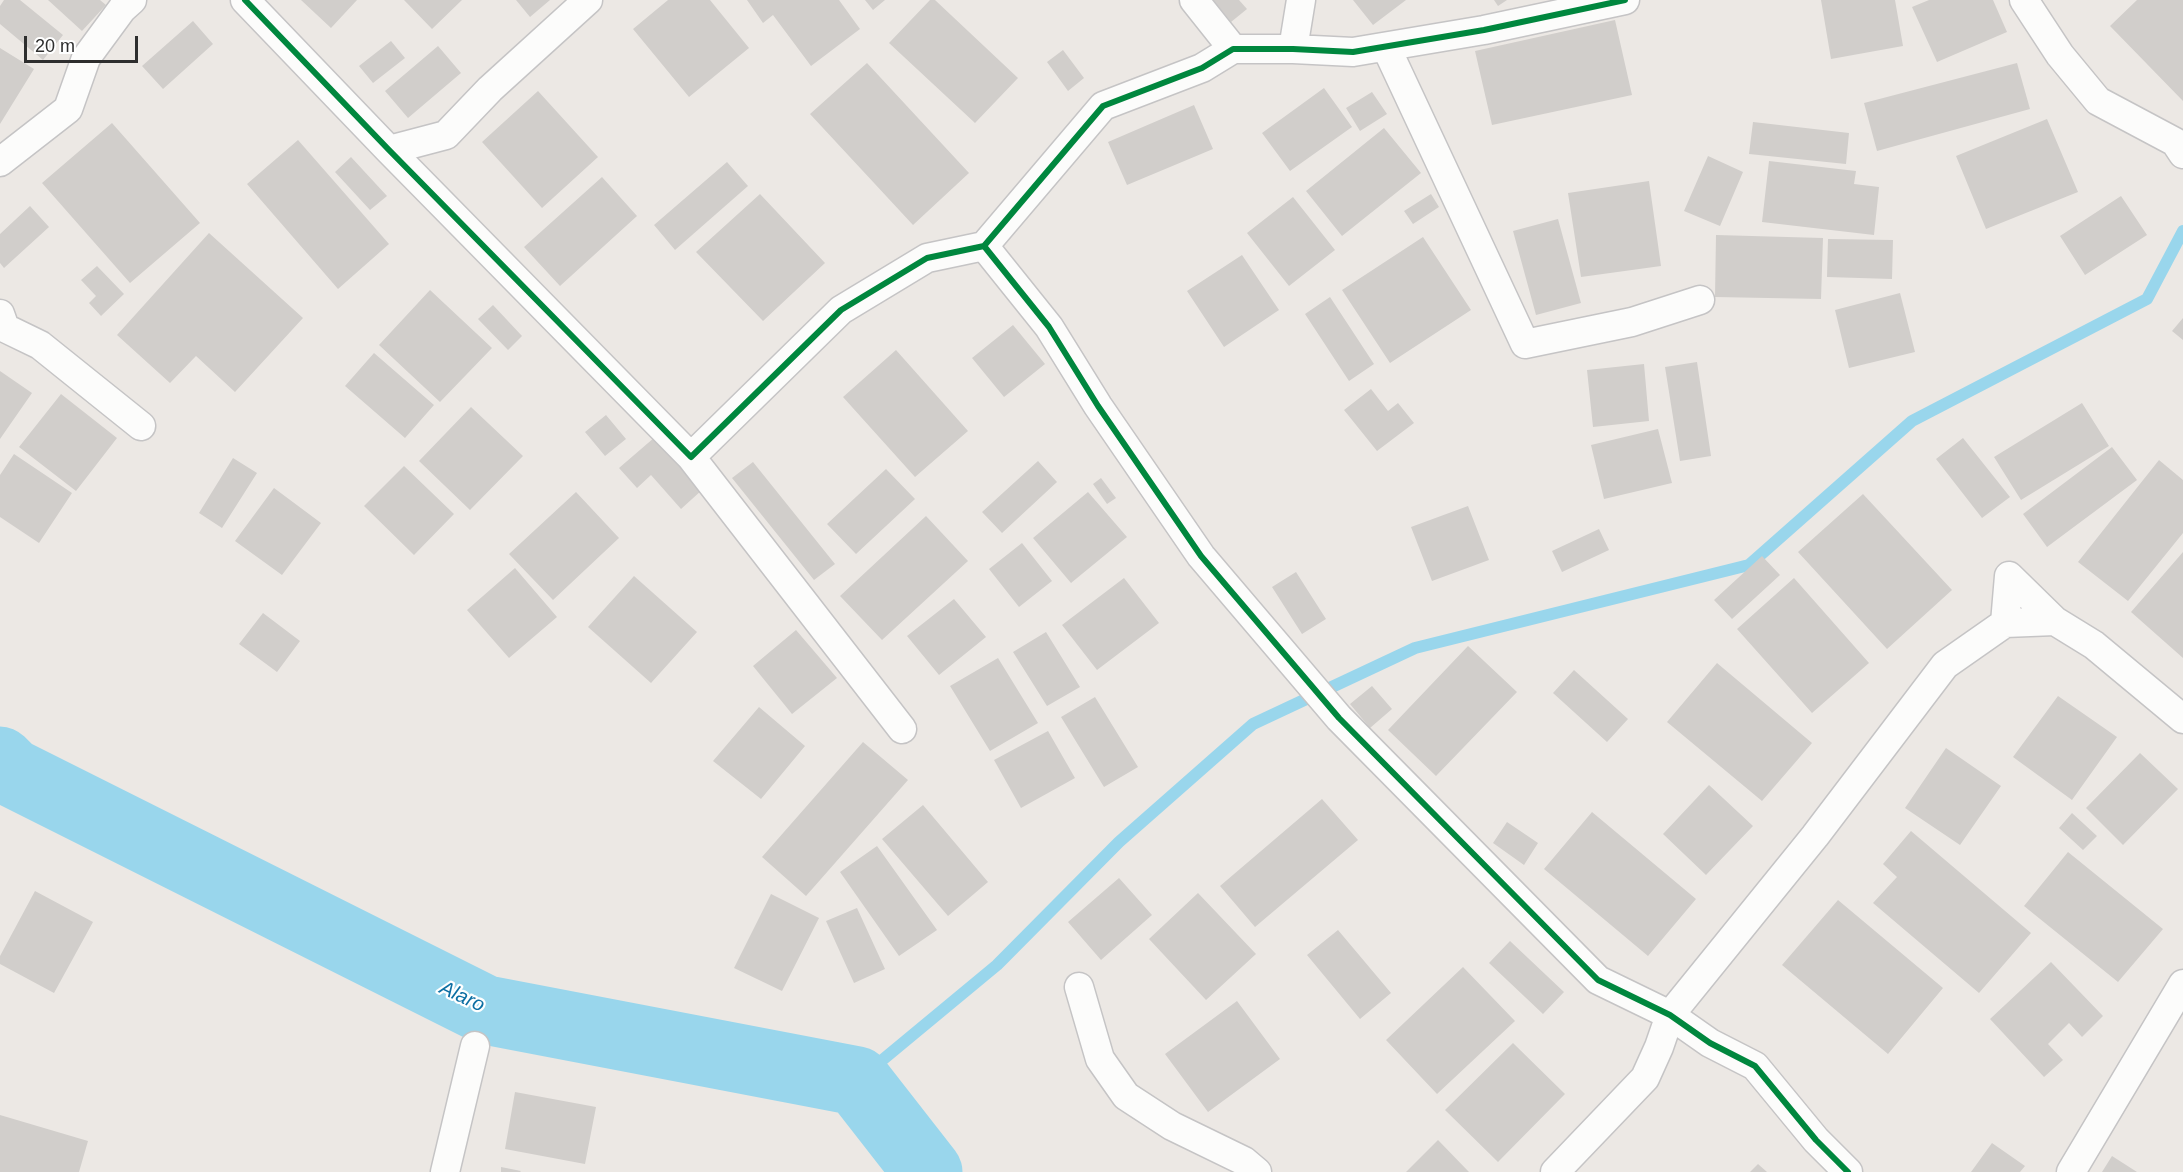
<!DOCTYPE html>
<html>
<head>
<meta charset="utf-8">
<style>
	body { margin:0 }
	#map { position:relative; width:2183px; height:1172px; overflow:hidden; background:#ece8e4; font-family:Arial,sans-serif }
	canvas { display:block }
	.scale { position:absolute; left:24px; top:36px; width:114px; height:27px; box-sizing:border-box; border:3px solid #2e2e2e; border-top:0; padding-left:8px; font-size:18px; line-height:21px; white-space:nowrap; color:#2e2e2e; -webkit-text-stroke:4px #fff; paint-order:stroke }
</style>
</head>
<body>
<div id="map">
<canvas width="2183" height="1172"></canvas>
<div class="scale">20 m</div>
</div>
<script>
const ctx = document.querySelector('canvas').getContext('2d');
ctx.lineJoin = 'round';
function stroke(path, color, width, dash) { ctx.strokeStyle = color; ctx.lineWidth = width; ctx.lineCap = dash ? 'butt' : 'round'; ctx.setLineDash(dash || []); ctx.stroke(path); }
function fillPath(path, color) { ctx.fillStyle = color; ctx.fill(path, 'evenodd'); }
function write(font, color, halo, rows, align = 'center') {
  ctx.font = font + ' Arial,sans-serif'; ctx.lineWidth = 4.5; ctx.setLineDash([]); ctx.textBaseline = 'middle'; ctx.strokeStyle = halo; ctx.fillStyle = color; for (const [text, x, y, turn = 0] of rows) {
    ctx.save(); ctx.translate(x, y); ctx.rotate((+turn || 0) * Math.PI / 180); ctx.textAlign = isNaN(turn) ? turn : align; if (halo) ctx.strokeText(text, 0, 0); ctx.fillText(text, 0, 0); ctx.restore();
  }
}
const stream = new Path2D(`
	M857 1081 997 965 1119 842 1253 724 1415 648 1749 565 1912 421 2147 299 2183 231`);
const river = new Path2D(`
	M0 761 11 772 486 1010 857 1081 928 1172`);
const building = new Path2D(`
	M4 0H20L63 35 43 60 0 24V6Z
	M48 0H100L106 5 82 31Z
	M301 0H357L331 28Z
	M404 0H462L432 29Z
	M516 0H550L530 17Z
	M668 0H710L749 48 689 97 633 29Z
	M747 0H839L860 29 811 66 773 15 763 23Z
	M865 0H885L873 10Z
	M930 0H935L1018 78 975 123 889 43Z
	M1213 0H1239L1247 9 1231 22Z
	M1353 0H1406L1373 25Z
	M1494 0H1507L1498 6Z
	M1821 0H1895L1903 46 1831 59Z
	M1929 0H1993L2007 32 1937 62 1912 7Z
	M2137 0H2183V101L2110 26Z
	M1615 20 1632 95 1492 125 1475 51Z
	M193 21 213 44 163 89 142 66Z
	M391 41 405 58 373 83 359 66Z
	M438 46 461 73 408 118 385 91Z
	M0 48 34 69 0 124Z
	M1063 50 1084 78 1068 91 1047 62Z
	M867 63 969 173 913 225 810 114Z
	M2017 63 2030 109 1877 151 1864 103Z
	M1324 88 1352 127 1290 171 1262 133Z
	M538 91 598 157 542 208 482 142Z
	M1372 92 1387 114 1360 131 1346 108Z
	M1194 105 1213 149 1127 185 1108 142Z
	M2047 119 2078 192 1986 229 1956 156Z
	M1753 122 1849 133 1846 164 1749 154Z
	M112 123 200 223 130 283 42 183Z
	M1384 128 1421 173 1342 236 1306 191Z
	M298 140 389 244 338 289 247 184Z
	M1708 156 1743 172 1720 226 1684 211Z
	M351 157 387 196 370 210 335 172Z
	M1769 161 1856 171 1854 184 1879 187 1874 235 1762 222Z
	M727 162 748 186 675 250 654 225Z
	M602 177 637 216 560 286 524 247Z
	M1649 181 1661 266 1581 277 1568 193Z
	M760 194 825 263 763 321 696 252Z
	M1431 194 1439 207 1413 224 1404 211Z
	M2121 196 2147 235 2085 275 2060 236Z
	M1293 197 1335 250 1289 286 1247 233Z
	M30 206 49 227 4 268 0 263V234Z
	M1558 219 1581 303 1536 315 1513 231Z
	M209 233 303 318 235 392 196 356 170 383 117 335Z
	M1716 235 1823 238 1821 299 1715 297Z
	M1423 237 1471 310 1390 363 1342 290Z
	M1828 239 1893 240 1892 279 1827 277Z
	M1242 255 1279 310 1224 347 1187 291Z
	M97 266 124 294 101 316 89 303 96 296 81 280Z
	M430 290 492 348 440 402 379 345Z
	M1900 293 1915 352 1849 368 1835 310Z
	M1330 297 1374 364 1349 381 1305 314Z
	M493 305 522 336 508 350 478 319Z
	M2183 318V340L2172 331Z
	M1013 325 1045 364 1004 397 972 358Z
	M896 350 968 431 915 477 843 397Z
	M374 353 434 405 405 438 345 386Z
	M1697 362 1711 456 1680 461 1665 367Z
	M1644 364 1649 421 1593 427 1587 370Z
	M0 371 32 393 0 439Z
	M1371 389 1388 411 1398 403 1414 423 1377 451 1344 410Z
	M61 394 117 438 76 491 19 447Z
	M2082 403 2109 446 2021 500 1994 457Z
	M471 407 523 456 470 510 419 461Z
	M606 415 626 439 605 456 585 432Z
	M1658 429 1672 483 1604 499 1591 445Z
	M655 437 702 490 681 509 651 475 637 488 619 468Z
	M1963 438 2010 497 1982 518 1936 459Z
	M2112 447 2137 480 2047 547 2023 514Z
	M14 454 72 493 39 543 0 517V475Z
	M233 458 257 473 222 528 199 513Z
	M2159 460 2183 480V533L2128 601 2078 562Z
	M1038 461 1057 482 1002 533 982 512Z
	M753 462 835 564 814 580 732 478Z
	M404 466 454 514 414 555 364 506Z
	M886 469 915 499 856 554 827 524Z
	M1101 478 1116 498 1107 504 1093 484Z
	M274 488 321 523 282 575 235 541Z
	M576 492 619 538 553 600 509 554Z
	M1088 492 1127 537 1071 583 1033 538Z
	M1863 494 1952 590 1887 649 1798 552Z
	M1468 506 1489 560 1432 581 1411 527Z
	M926 516 968 561 882 640 840 596Z
	M1599 529 1609 550 1562 572 1552 551Z
	M1022 543 1052 581 1019 607 989 569Z
	M2183 552V658L2131 612Z
	M1762 556 1780 575 1732 619 1714 600Z
	M515 568 557 617 509 658 467 610Z
	M1296 572 1326 619 1302 634 1272 587Z
	M634 576 697 632 651 683 588 627Z
	M1124 578 1159 623 1097 670 1062 625Z
	M1794 578 1869 663 1812 713 1737 629Z
	M954 599 986 637 939 675 907 636Z
	M263 613 300 641 277 672 239 644Z
	M796 630 837 678 792 714 753 666Z
	M1046 632 1080 687 1047 706 1013 652Z
	M1468 646 1517 692 1436 776 1388 730Z
	M998 658 1038 723 990 751 950 686Z
	M1717 663 1812 743 1762 801 1667 722Z
	M1574 670 1628 719 1607 742 1553 693Z
	M1372 686 1392 709 1370 728 1350 704Z
	M2058 696 2117 737 2072 800 2013 757Z
	M1095 697 1138 767 1104 787 1061 717Z
	M759 707 805 746 761 799 713 761Z
	M1048 731 1075 778 1021 808 994 760Z
	M863 742 908 780 806 896 762 857Z
	M1946 748 2001 786 1960 845 1905 808Z
	M2140 753 2178 789 2123 845 2086 808Z
	M1709 785 1753 826 1706 875 1663 834Z
	M1322 799 1358 840 1255 927 1220 886Z
	M923 805 988 882 948 916 882 839Z
	M1592 812 1696 899 1648 956 1544 869Z
	M2072 813 2097 836 2083 850 2059 828Z
	M1507 822 1538 843 1524 865 1493 843Z
	M1911 831 2031 933 1979 993 1873 903 1897 877 1883 864Z
	M877 846 937 930 899 956 840 872Z
	M2068 852 2163 929 2118 982 2024 906Z
	M1119 878 1152 915 1101 960 1068 922Z
	M35 891 93 922 54 993 0 964V956Z
	M1198 893 1256 954 1206 1000 1149 939Z
	M771 894 819 918 782 991 734 968Z
	M1838 900 1943 988 1888 1054 1782 965Z
	M857 908 885 969 854 983 826 921Z
	M1338 930 1391 993 1360 1019 1307 955Z
	M1510 941 1564 992 1543 1014 1489 963Z
	M2051 962 2103 1016 2082 1037 2069 1023 2048 1044 2063 1060 2044 1077 1990 1019Z
	M1463 967 1515 1021 1437 1094 1386 1040Z
	M1237 1001 1280 1059 1208 1112 1165 1054Z
	M1513 1043 1565 1094 1498 1162 1445 1110Z
	M515 1092 596 1107 585 1164 505 1149Z
	M0 1115 88 1141 79 1172H0Z
	M1438 1140 1469 1172H1406Z
	M1992 1143 2025 1166 2020 1172H1971Z
	M2112 1156 2137 1172H2102Z
	M1758 1164 1767 1172H1750Z
	M501 1167 521 1171 520 1172H501Z`);
const street = new Path2D(`
	M245 0 389 150 691 457 841 310 927 258 984 246 1103 106 1202 68 1233 49H1293L1353 52 1484 30 1625 0
	M1194 0 1233 49
	M2024 0 2060 55 2098 101 2175 142 2183 154
	M1386 47 1525 344 1632 322 1700 300
	M1293 49 1301 0
	M389 150 446 135 490 89 588 0
	M0 162 68 109 86 58 122 9 132 0
	M984 246 1049 327 1098 406 1201 556 1339 718 1598 980 1670 1015 1710 1043 1755 1066 1816 1140 1848 1172
	M0 314 5 328 40 345 141 426
	M691 457 902 729
	M2005 623 2009 576 2055 621
	M1079 987 1100 1059 1126 1096 1172 1126 1244 1161 1257 1172
	M445 1172 475 1046
	M1555 1172 1645 1078 1659 1047 1670 1015 1815 836 1945 665 2005 623 2055 621 2094 645 2183 719
	M2071 1172 2183 984`);
const cycleway = new Path2D(`
	M245 0 389 150 691 457 841 310 927 258 984 246 1103 106 1202 68 1233 49H1293L1353 52 1484 30 1625 0
	M984 246 1049 327 1098 406 1201 556 1339 718 1598 980 1670 1015 1710 1043 1755 1066 1816 1140 1848 1172`);
const waterNames = [
	["Alaro",462,997,25]
];
stroke(stream, '#99d6ec', 12);
stroke(river, '#99d6ec', 69);
fillPath(building, '#d1cecb');
stroke(street, '#c5c4c5', 31);
stroke(street, '#fcfcfb', 28);
stroke(cycleway, '#00873e', 6);
write('italic 20px', '#0d6fa3', '#fff', waterNames);
</script>
</body>
</html>
